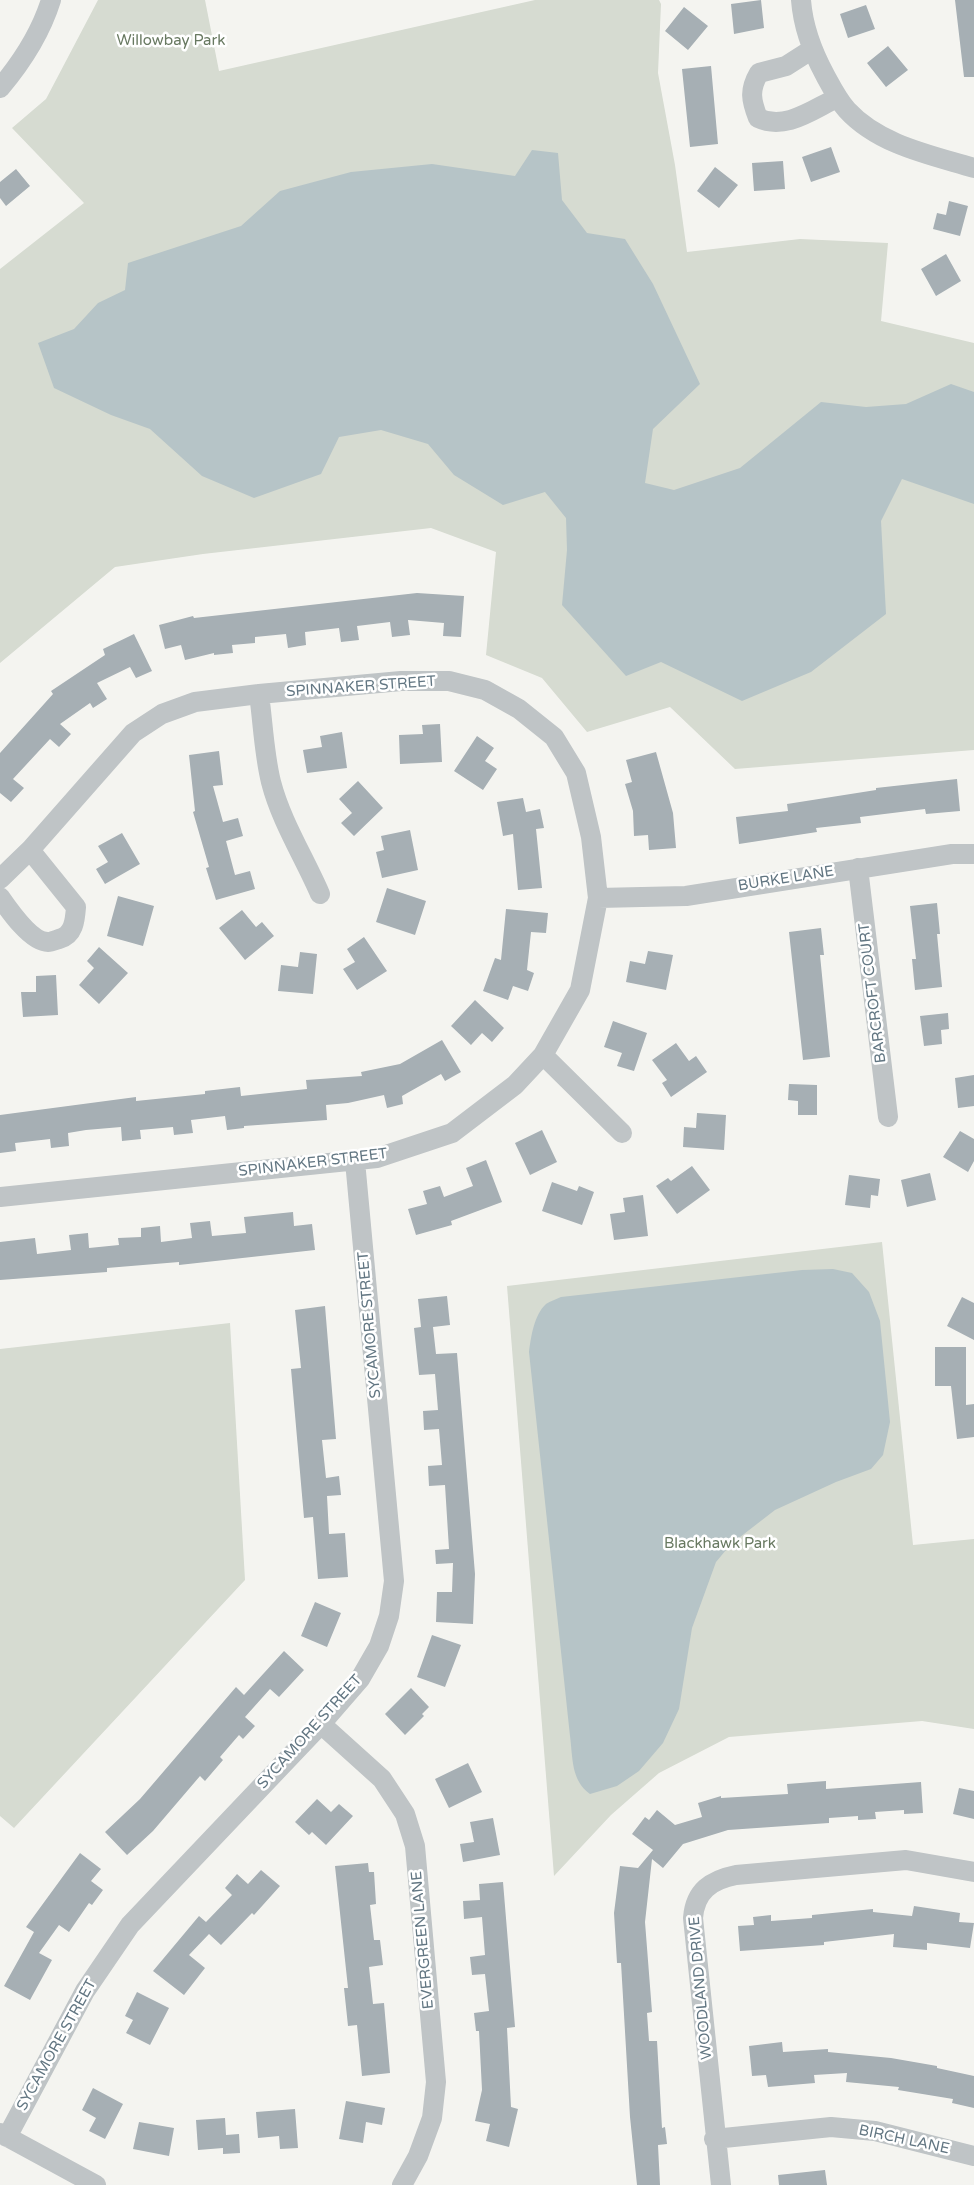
<!DOCTYPE html>
<html>
<head>
<meta charset="utf-8">
<style>
	body { margin:0 }
	canvas { display:block; background:#f4f4f0 }
</style>
</head>
<body>
<canvas width="974" height="2185"></canvas>
<script>
const ctx = document.querySelector('canvas').getContext('2d');
ctx.lineJoin = 'round';
function fillPath(path, color) { ctx.fillStyle = color; ctx.fill(path, 'evenodd'); }
function stroke(path, color, width, dash) { ctx.strokeStyle = color; ctx.lineWidth = width; ctx.lineCap = dash ? 'butt' : 'round'; ctx.setLineDash(dash || []); ctx.stroke(path); }
function write(font, color, halo, rows, align = 'center') {
  ctx.font = font + ' "Varela Round",sans-serif'; ctx.lineWidth = 5; ctx.setLineDash([]); ctx.textBaseline = 'middle'; ctx.strokeStyle = halo; ctx.fillStyle = color; for (const [text, x, y, turn = 0] of rows) {
    ctx.save(); ctx.translate(x, y); ctx.rotate((+turn || 0) * Math.PI / 180); ctx.textAlign = isNaN(turn) ? turn : align; if (halo) ctx.strokeText(text, 0, 0); ctx.fillText(text, 0, 0); ctx.restore();
  }
}
const green = new Path2D(`
	M98 0H205L219 71 535 0H659L661 4 658 73 675 165 687 252 800 239 888 243 881 321 974 343V750L735 769 670 707 587 732 542 678 486 655 496 552 431 528 203 554 115 567 0 663V269L84 203 12 128 46 99Z
	M882 1242 913 1545 974 1539V1729L922 1721 729 1737 659 1773 611 1815 554 1876 507 1286Z
	M230 1323 245 1580 14 1828 0 1816V1349Z`);
const water = new Path2D(`
	M532 150 558 153 562 200 587 233 625 239 653 284 700 384 653 429 645 483 674 490 740 468 821 402 866 407 906 404 951 384 974 392V504L902 479 881 521 886 614 811 672 742 701 661 662 626 676 562 605 567 550 566 518 545 492 503 505 454 475 428 444 381 430 339 437 321 474 254 498 202 476 150 429 111 415 54 388 38 343 74 329 98 303 125 290 128 263 241 226 280 191 351 172 432 164 515 176Z
	M833 1269 852 1273 869 1292 880 1321 890 1422 883 1455 871 1469 836 1482 775 1510 731 1544 716 1562 692 1628 679 1709 663 1743 639 1771 617 1786 590 1794C571 1780 573 1759 570 1736L529 1352C531 1337 534 1315 546 1304 550 1301 557 1299 561 1297L802 1270Z`);
const building = new Path2D(`
	M761 0 764 28 734 34 731 4Z
	M955 0H974V77H964Z
	M866 5 875 29 848 38 840 14Z
	M684 7 708 26 688 50 665 31Z
	M888 46 908 70 886 87 867 63Z
	M711 66 718 144 690 147 682 69Z
	M831 147 840 172 811 182 802 157Z
	M783 161 785 189 754 191 752 163Z
	M715 167 738 185 719 208 697 191Z
	M16 169 30 186 6 206 0 198V182Z
	M949 201 968 206 960 236 933 229 937 213 946 215Z
	M946 254 961 281 936 296 921 269Z
	M417 593 464 596 461 637 443 636 444 623 408 620 410 635 392 637 390 622 357 626 359 640 341 642 339 628 305 632 306 645 288 648 286 634 255 637V643L232 645 233 653 214 655V653L185 660 181 645 165 649 159 625 193 616 194 618Z
	M134 634 152 671 136 678 130 667 97 683 107 699 93 708 90 703 60 724 71 734 59 747 50 739 13 779 24 788 11 802 0 793V753L53 694 51 691 105 655 103 649Z
	M440 724 442 762 400 764 399 735 423 734 422 725Z
	M342 732 347 768 307 773 303 750 322 747 320 736Z
	M477 736 494 748 485 761 497 769 483 790 454 771Z
	M219 751 223 785 213 786 223 822 238 818 243 836 226 841 235 875 250 871 255 889 216 900 206 868 209 867 193 812 195 811 189 755Z
	M656 752 673 813 676 848 649 850 648 835 634 836 633 811 625 784 632 782 626 760Z
	M957 779 960 811 926 814 925 809 860 817 861 823 816 828 817 832 739 844 736 817 788 811 787 804 876 790V788Z
	M358 781 383 808 354 836 341 823 352 813 339 799Z
	M523 798 526 812 540 809 544 828 536 829 542 888 518 890 513 834 503 836 497 802Z
	M410 830 418 870 382 878 376 852 384 850 381 836Z
	M122 833 140 864 105 884 96 869 108 862 98 846Z
	M387 888 426 901 415 935 376 922Z
	M118 896 154 906 143 946 107 936Z
	M937 903 940 934H937L942 987 915 990 912 959H916L910 906Z
	M506 909 548 913 546 933 531 932 527 970 534 973 528 991 513 986 508 1000 483 991 495 958 501 960Z
	M242 910 256 927 262 922 274 936 245 960 219 928Z
	M821 928 824 955H820L830 1057 803 1060 789 932Z
	M364 937 387 971 357 990 343 969 355 962 347 949Z
	M99 947 128 973 99 1004 79 985 94 968 87 961Z
	M648 951 673 955 666 990 626 982 630 961 645 964Z
	M300 952 317 954 313 994 278 991 281 965 298 967Z
	M56 975 58 1015 23 1017 21 992H36V976Z
	M475 1000 504 1028 492 1042 482 1033 471 1045 451 1026Z
	M948 1013 949 1029 941 1030 942 1044 924 1046 920 1016Z
	M613 1021 647 1033 634 1071 617 1066 622 1053 604 1047Z
	M442 1040 461 1072 445 1081 441 1074 402 1096 403 1104 387 1108 384 1095 348 1103 326 1105 327 1120 244 1126V1128L227 1130 225 1116 191 1120 193 1133 174 1135 173 1127 140 1130 141 1139 122 1141 121 1127 86 1130 68 1133 69 1146 51 1148 50 1139 15 1143 16 1151 0 1153V1115L136 1097V1101L205 1094V1091L240 1087 241 1096 307 1089 306 1080 362 1076 361 1072 400 1064Z
	M676 1043 689 1061 696 1056 707 1072 671 1097 662 1083 667 1080 652 1060Z
	M974 1075V1106L958 1108 955 1078Z
	M789 1084 817 1085V1115H798V1101L788 1100Z
	M697 1113 726 1115 724 1150 683 1147 684 1127 696 1128Z
	M542 1130 557 1162 530 1175 515 1143Z
	M960 1131 974 1139V1161L968 1172 943 1157Z
	M486 1160 502 1202 451 1221 452 1225 416 1235 408 1209 427 1204 423 1191 440 1186 444 1197 473 1186 466 1168Z
	M692 1166 710 1190 677 1214 656 1186 668 1178 671 1181Z
	M930 1173 936 1200 907 1207 901 1180Z
	M849 1175 880 1179 878 1196 871 1195 870 1208 845 1205Z
	M552 1182 577 1191 579 1186 594 1192 582 1225 542 1211Z
	M643 1195 648 1236 614 1240 610 1214 625 1212 623 1198Z
	M293 1212 294 1226 312 1224 315 1250 179 1265V1262L107 1268V1272L0 1280V1242L35 1238 37 1254 71 1250 69 1235 88 1233 89 1248 119 1245 118 1238 141 1237V1228L160 1226 161 1242 192 1238 190 1223 210 1221 212 1236 246 1233 244 1217Z
	M447 1296 450 1325 433 1327 436 1354 457 1353 475 1574 473 1624 436 1622 437 1592H452L453 1563 436 1564 435 1550 449 1549 445 1485 429 1486 428 1466 442 1465 439 1429 424 1430 423 1411 438 1410 435 1374 419 1375 414 1328 421 1327 418 1299Z
	M962 1297 974 1303V1340L947 1326Z
	M325 1306 336 1439 322 1440 326 1478 339 1476 341 1495 327 1496 329 1534 345 1533 348 1577 318 1579 313 1517 304 1518 291 1369 301 1368 295 1310Z
	M935 1347H966V1405L974 1404V1437L957 1439 951 1386H935Z
	M315 1602 341 1613 327 1647 301 1636Z
	M432 1635 461 1645 445 1687 417 1677Z
	M284 1651 304 1670 279 1697 270 1689 245 1717 255 1726 243 1739 239 1735 220 1757 223 1760 205 1781 200 1776 153 1831 127 1855 105 1832 140 1799 236 1687 244 1695Z
	M411 1688 429 1707 422 1714 424 1716 405 1735 385 1714Z
	M468 1763 482 1792 449 1808 435 1779Z
	M826 1781V1789L921 1782 923 1813 904 1814V1810L875 1812 876 1819 858 1820V1816L829 1818V1823L728 1830 683 1844 663 1868 652 1859 645 1922 652 2012 647 2013 649 2041H657L662 2128 665 2127 667 2144 658 2145 660 2185H637L630 2117 621 1963H617L614 1913 620 1866 638 1868 653 1850 632 1834 645 1817 649 1820 657 1810 675 1825 702 1817 698 1803 721 1796V1798L788 1794 787 1784Z
	M959 1788 974 1791V1819L953 1814Z
	M317 1799 331 1812 339 1804 353 1816 326 1845 312 1832 309 1835 295 1822Z
	M493 1818 500 1855 463 1862 460 1844 474 1842 470 1822Z
	M80 1853 101 1869 91 1881 103 1890 92 1905 89 1903 69 1932 59 1925 39 1953 52 1960 30 2000 4 1986 34 1932 26 1927Z
	M368 1863 369 1872H374L376 1904 370 1905 374 1940H380L383 1965 369 1967 373 2004 384 2003 390 2073 362 2076 357 2025 348 2026 344 1988H348L335 1866Z
	M261 1870 280 1886 254 1915 252 1913 221 1945 209 1934 189 1955 205 1968 184 1995 153 1971 199 1916 206 1922 232 1895 225 1888 237 1874 248 1884Z
	M503 1882 515 2027 507 2028 511 2107 518 2109 509 2147 486 2141 490 2124 475 2121 482 2090 479 2031H476L474 2013 489 2011 485 1974 472 1975 470 1957 485 1955 482 1917 464 1919 463 1901 480 1900 479 1884Z
	M914 1906 960 1913 959 1922 974 1923 970 1948 927 1943V1950L893 1947 894 1934 824 1942V1945L740 1951 738 1926 754 1925 753 1917 771 1915V1921L812 1918V1915L873 1909V1912L912 1916Z
	M137 1992 169 2008 150 2045 126 2033 133 2020 125 2016Z
	M782 2042 783 2052 828 2049V2052L891 2058 937 2066V2068L974 2076V2108L952 2103 953 2099 898 2090 899 2087 846 2082 847 2073 814 2075 815 2083 768 2087 766 2075 752 2076 749 2046Z
	M93 2088 123 2104 105 2139 89 2131 96 2118 82 2110Z
	M346 2101 385 2108 382 2125 366 2122 363 2143 339 2139Z
	M295 2109 298 2148 280 2149 279 2136 258 2138 256 2112Z
	M225 2118 226 2135 239 2134 240 2153 223 2154V2148L198 2150 196 2120Z
	M139 2122 174 2128 169 2156 133 2149Z
	M825 2170 827 2185H779L778 2175Z`);
const minor = new Path2D(`
	M801 0C803 27 812 51 825 75 832 88 838 100 847 110 879 145 931 155 974 168
	M811 50 786 66 759 73C749 90 751 100 758 118 786 131 813 109 837 98
	M0 88C22 62 41 32 51 0
	M259 694C263 723 264 754 271 782 281 821 304 857 320 894
	M858 868 888 1117
	M0 879 30 850 133 733 162 714 195 702 259 694 401 681H449L485 690 519 709 554 737 576 773 591 837 598 898 580 990 543 1055 515 1085 452 1133 377 1158 0 1197
	M0 897C9 910 31 942 48 942 51 942 56 940 59 939 74 935 75 920 76 907L30 850
	M598 898 686 896 952 854H974
	M543 1055 622 1133
	M321 1724 382 1779 405 1814 415 1846 436 2082 432 2118 418 2156 402 2185
	M0 2133 96 2185
	M7 2137 85 1991 130 1925 321 1724 360 1679 379 1646 389 1616 394 1581 355 1161
	M714 2139 831 2127 875 2131 974 2156
	M721 2185 693 1918C695 1891 711 1880 736 1875L906 1860 974 1872`);
const parkNames = [
	["Willowbay Park",171,41],
	["Blackhawk Park",720,1544]
];
const streetNames = [
	["SPINNAKER STREET",361,687,-4],
	["BURKE LANE",786,879,-9],
	["BARCROFT COURT",873,993,-97],
	["SPINNAKER STREET",313,1163,-7],
	["SYCAMORE STREET",370,1325,-95],
	["SYCAMORE STREET",310,1732,-48],
	["EVERGREEN LANE",423,1940,-95],
	["WOODLAND DRIVE",701,1988,-95],
	["SYCAMORE STREET",57,2045,-61],
	["BIRCH LANE",904,2140,12]
];
fillPath(green, '#d6dbd1');
fillPath(water, '#b6c4c7');
fillPath(building, '#a6afb4');
stroke(minor, '#bfc4c6', 20);
write('15px', '#687961', '#fff', parkNames);
write('15px', '#627682', '#fff', streetNames);
</script>
</body>
</html>
